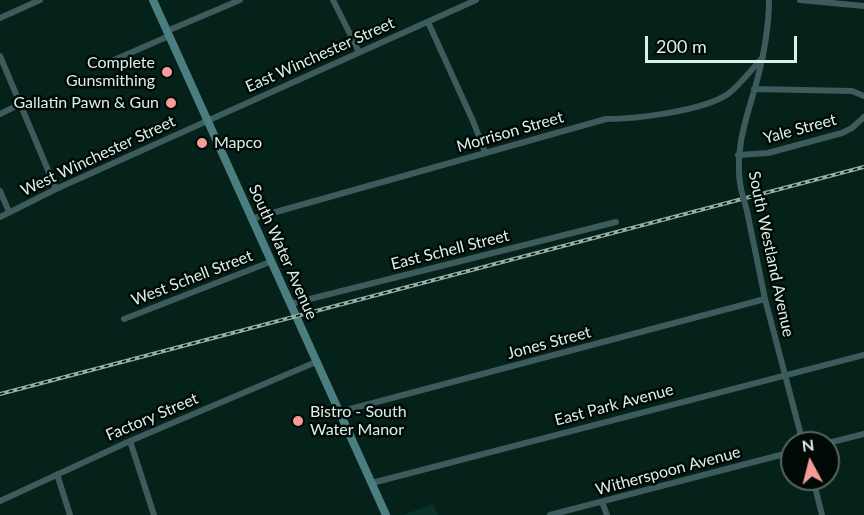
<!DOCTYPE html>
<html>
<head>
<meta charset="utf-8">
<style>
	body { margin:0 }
	#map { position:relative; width:864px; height:515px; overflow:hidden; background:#042219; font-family:Lato,sans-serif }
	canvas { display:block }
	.north { position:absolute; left:780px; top:431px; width:60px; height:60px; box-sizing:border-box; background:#000906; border:2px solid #576560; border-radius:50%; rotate:353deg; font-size:16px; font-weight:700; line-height:24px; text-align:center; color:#daf0e7 }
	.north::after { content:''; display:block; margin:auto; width:21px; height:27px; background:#f59b98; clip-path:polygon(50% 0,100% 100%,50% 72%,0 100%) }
	.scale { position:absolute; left:645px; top:36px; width:152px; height:27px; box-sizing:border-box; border:3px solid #daf0e7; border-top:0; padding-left:8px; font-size:18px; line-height:21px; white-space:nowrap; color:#daf0e7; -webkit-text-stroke:4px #000906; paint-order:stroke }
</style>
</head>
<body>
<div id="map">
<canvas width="864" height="515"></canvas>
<div class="north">N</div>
<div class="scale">200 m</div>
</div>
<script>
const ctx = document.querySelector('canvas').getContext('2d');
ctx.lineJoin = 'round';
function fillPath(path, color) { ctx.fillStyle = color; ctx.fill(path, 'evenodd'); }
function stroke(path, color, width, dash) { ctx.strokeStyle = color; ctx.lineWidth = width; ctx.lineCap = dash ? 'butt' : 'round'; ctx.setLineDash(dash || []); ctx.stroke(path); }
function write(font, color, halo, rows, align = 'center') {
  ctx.font = font + ' Lato,sans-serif'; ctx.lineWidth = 5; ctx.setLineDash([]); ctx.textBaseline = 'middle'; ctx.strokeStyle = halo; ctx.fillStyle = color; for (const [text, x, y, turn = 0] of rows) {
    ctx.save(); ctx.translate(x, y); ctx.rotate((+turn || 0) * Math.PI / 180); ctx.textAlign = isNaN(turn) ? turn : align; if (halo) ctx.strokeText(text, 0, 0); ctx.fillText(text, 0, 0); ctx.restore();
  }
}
const built = new Path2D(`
	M433 504 438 515H403Z`);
const minor = new Path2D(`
	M333 0 359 52
	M800 0 864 6
	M0 18 40 0
	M428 22 473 121 485 152
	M167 31 240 0
	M0 56 56 189
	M114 60 169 36
	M754 89 852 91 864 96
	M0 114 20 104
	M738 155 768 153 842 133 852 128 864 117
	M741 189C734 153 745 122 755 88 763 59 769 30 769 0
	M0 191 9 212
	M747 211 765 299 803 443
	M0 217 56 189 476 0
	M251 219 606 119C636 119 703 111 728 94 739 86 753 68 763 57
	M290 304 616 222
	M124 319 270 262
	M339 412 765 299
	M130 441 154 515
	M828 443 864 434
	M57 474 70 515
	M813 479 822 515
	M372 483 864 355
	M0 501 130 441 316 362
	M602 502 607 515
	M550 515 792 452`);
const secondary = new Path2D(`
	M153 0 386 515`);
const rail = new Path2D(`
	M0 394 864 167`);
const minorBridge = new Path2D(`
	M741 189 747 211`);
const markers = [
	[167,72,6,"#f59b98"],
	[171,103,6,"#f59b98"],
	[202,143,6,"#f59b98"],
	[298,421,6,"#f59b98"]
];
const streetNames = [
	["East Winchester Street",320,55,-24],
	["Yale Street",800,129,-15],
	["Morrison Street",510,132,-16],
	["West Winchester Street",98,156,-25],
	["East Schell Street",450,250,-14],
	["South Water Avenue",283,252,66],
	["South Westland Avenue",771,254,78],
	["West Schell Street",192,278,-21],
	["Jones Street",549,343,-15],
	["East Park Avenue",614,405,-15],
	["Factory Street",152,417,-23],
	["Witherspoon Avenue",668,471,-15]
];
const poiNames = [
	["Complete",155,63],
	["Gunsmithing",155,81],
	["Gallatin Pawn & Gun",159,103],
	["Mapco",214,143,"left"],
	["Bistro - South",310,412,"left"],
	["Water Manor",310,430,"left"]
];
fillPath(built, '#093026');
stroke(minor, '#3d5b5c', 6);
stroke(secondary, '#4c7e81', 8);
stroke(rail, '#95aea5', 4);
stroke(rail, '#000906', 1.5, [4.5]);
stroke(minorBridge, '#3d5b5c', 6);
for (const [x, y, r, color] of markers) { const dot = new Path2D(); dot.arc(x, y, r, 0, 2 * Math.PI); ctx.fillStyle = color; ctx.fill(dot); stroke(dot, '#000906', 2); }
write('16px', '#daf0e7', '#000906', streetNames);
write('16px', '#daf0e7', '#000906', poiNames, 'right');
</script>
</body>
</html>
